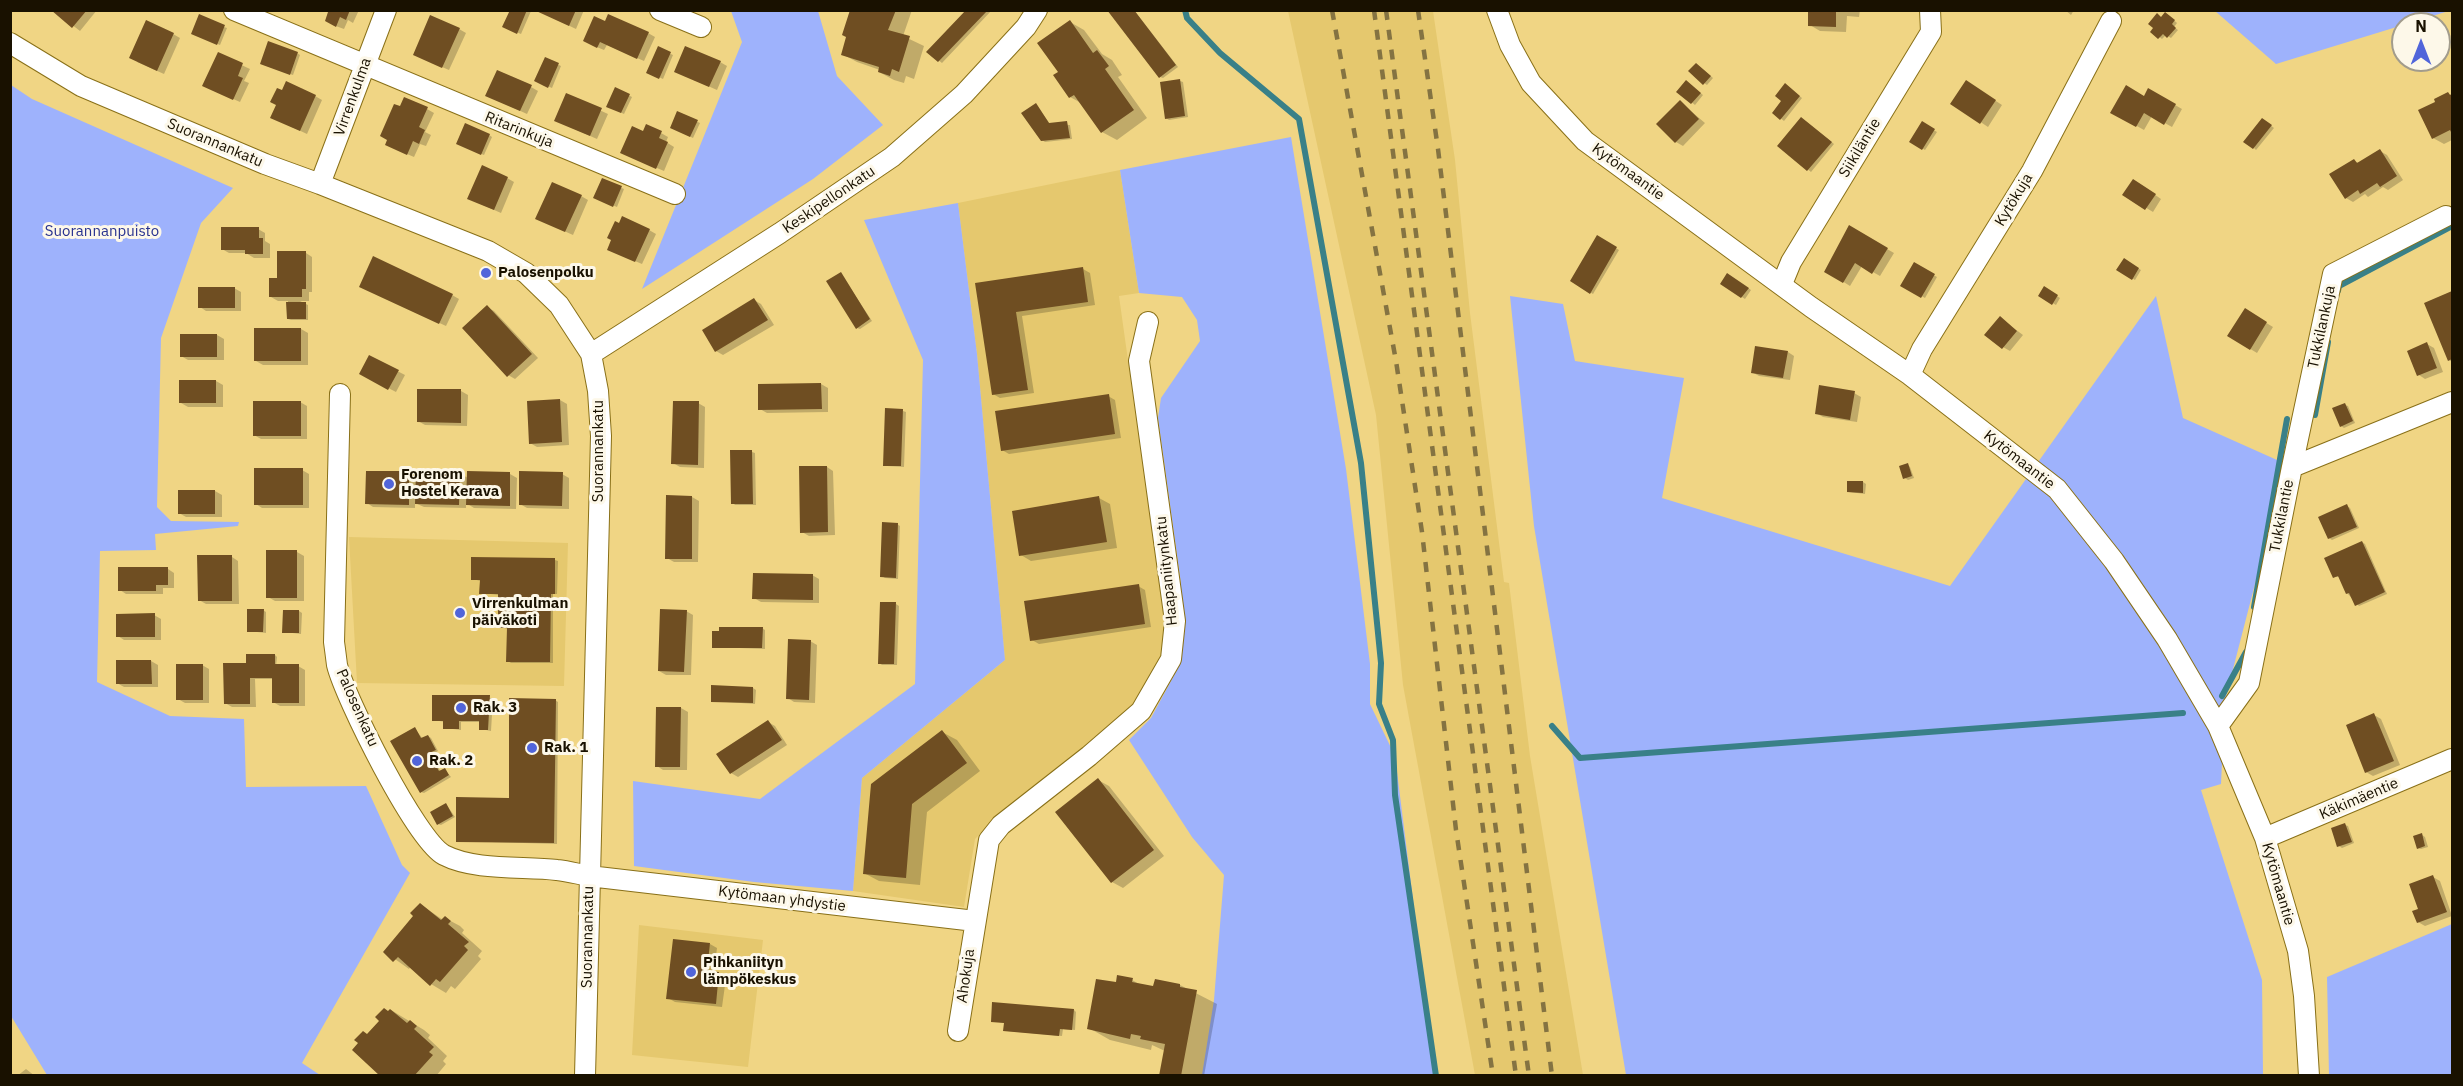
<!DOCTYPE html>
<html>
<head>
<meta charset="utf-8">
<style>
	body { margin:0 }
	#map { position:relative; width:2463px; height:1086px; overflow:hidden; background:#f0d584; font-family:"IBM Plex Sans",sans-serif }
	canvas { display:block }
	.frame { position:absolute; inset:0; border:12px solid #191100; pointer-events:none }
	.north { position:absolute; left:2391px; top:12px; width:60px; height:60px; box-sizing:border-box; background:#fdf8e9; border:2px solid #a29c8c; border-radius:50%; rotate:0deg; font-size:16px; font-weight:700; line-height:24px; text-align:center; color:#191100 }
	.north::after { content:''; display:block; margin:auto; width:21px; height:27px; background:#5165da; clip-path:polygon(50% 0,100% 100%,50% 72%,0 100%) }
</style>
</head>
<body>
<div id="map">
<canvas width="2463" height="1086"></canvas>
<div class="frame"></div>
<div class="north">N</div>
</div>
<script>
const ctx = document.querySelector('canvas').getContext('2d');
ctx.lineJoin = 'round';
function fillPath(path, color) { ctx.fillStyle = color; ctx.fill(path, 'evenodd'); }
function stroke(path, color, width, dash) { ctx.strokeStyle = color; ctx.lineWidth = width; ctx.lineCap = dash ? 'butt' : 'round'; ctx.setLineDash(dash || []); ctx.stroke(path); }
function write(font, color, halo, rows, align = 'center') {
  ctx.font = font + ' "IBM Plex Sans",sans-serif'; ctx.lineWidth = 6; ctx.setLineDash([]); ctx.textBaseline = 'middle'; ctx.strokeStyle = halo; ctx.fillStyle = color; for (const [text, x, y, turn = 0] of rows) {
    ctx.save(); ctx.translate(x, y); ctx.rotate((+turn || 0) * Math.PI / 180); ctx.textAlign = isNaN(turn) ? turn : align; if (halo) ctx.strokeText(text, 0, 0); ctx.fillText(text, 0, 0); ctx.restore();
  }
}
const built = new Path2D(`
	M1288 11H1433L1455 160 1470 313 1504 582 1509 583 1530 756 1583 1075H1475L1403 685 1376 415Z
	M1120 170 1139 293 1119 296 1164 618 1161 655 1135 702 1084 749 992 822 975 839 964 907 853 891 862 778 1005 660 977 354 958 203Z
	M349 537 568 543 564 686 357 683Z
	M639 925 763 940 748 1067 632 1055Z`);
const green = new Path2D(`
	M2452 10 2276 64 2215 11V10Z
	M731 11H818L837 76 883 125 813 179 642 289 742 42Z
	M11 85 32 99 233 188 201 223 161 338 157 507 171 521 239 522 238 526 155 534 156 550 100 551 97 682 170 716 244 719 246 787 366 786 402 865 410 873 302 1063 320 1075H47L11 1016Z
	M1291 137 1346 469 1370 664V704L1395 756 1435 1075H1202L1214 1000 1224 875 1192 837 1129 740 1151 718 1178 668 1181 584 1158 418 1161 398 1200 341 1197 320 1182 297 1139 293 1120 170Z
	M958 203 977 354 1005 660 862 778 853 891 754 882 634 866 633 781 760 799 915 684 923 360 864 220Z
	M1510 296 1563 304 1575 361 1684 378 1662 498 1950 586 2156 296 2183 418 2286 464 2225 700 2221 784 2201 790 2262 980 2263 1075H1626L1534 526Z
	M2452 924V1075H2329L2327 977Z`);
const shadow = new Path2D(`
	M53 10H97L80 31Z
	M325 10H359L353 23 348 20 344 29 333 25 330 13Z
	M511 10 531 11 521 34 504 27Z
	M536 10H584L576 29Z
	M851 10H912L903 36 924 46 914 79 906 76 904 83 894 80 879 72 880 70 857 62 842 54 848 37Z
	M968 10H992L942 63 928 52Z
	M1134 10 1178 67 1163 78 1160 77Z
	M1810 10H1860L1859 17 1847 16 1846 32 1820 31 1810 25Z
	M2065 10H2074L2071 15Z
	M2168 15 2177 23 2174 27 2178 30 2171 38 2166 35 2162 39 2152 31 2162 18Z
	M1070 22 1084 30 1102 54 1112 60 1122 75 1118 77 1147 118 1117 140 1102 132 1083 104 1070 97 1060 72Z
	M606 23 648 33 655 37 644 61 607 45 604 50 592 45Z
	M224 27 227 28 220 45 196 35Z
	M459 29 466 33 449 70 421 58Z
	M173 34 180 38 164 74 137 62Z
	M658 48 673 55 663 79 648 72Z
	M297 53 300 55 293 75 264 65Z
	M218 54 250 69 244 81 249 83 240 102 211 89Z
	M546 59 561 66 552 88 536 81Z
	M720 62 727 66 717 90 683 75Z
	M1699 66 1713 78 1707 85 1704 83Z
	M1180 81 1183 82 1188 117 1169 120 1166 118Z
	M1689 84 1703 95 1695 105 1678 91Z
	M1973 86 2002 105 1988 127 1952 103Z
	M531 87 538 91 527 114 494 99Z
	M1788 87 1802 98 1784 121 1774 113 1784 101Z
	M616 89 632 97 624 114 611 108Z
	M2149 90 2182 109 2172 127 2152 116 2144 130 2112 112 2145 98Z
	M2448 94 2452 95V140L2444 144 2433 138 2437 103Z
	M567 95 608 114 597 139 563 124Z
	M315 96 322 100 307 134 279 121 278 105Z
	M1680 102 1705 123 1683 146 1676 142Z
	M1036 105 1050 124 1070 125 1072 139 1045 142 1042 140Z
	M427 109 434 113 425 132 431 135 426 146 420 144 414 157 393 148Z
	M678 113 700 123 693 138 674 129Z
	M1804 120 1834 144 1811 172 1779 146Z
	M2265 121 2274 128 2256 150 2254 148Z
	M1922 123 1937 132 1925 150 1911 142Z
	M644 133H661L668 137 666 142 674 147 664 171 629 156Z
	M489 135 492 137 484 155 460 145Z
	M2380 151 2387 155 2403 180 2388 190 2383 187 2368 197 2365 194 2353 202 2346 198 2354 161 2359 163Z
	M507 178 514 182 501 213 476 202Z
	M603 180 624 189 617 207 598 199Z
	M2141 185 2161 199 2153 212 2125 195Z
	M581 196 588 200 573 235 544 222Z
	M1849 227 1894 253 1880 276 1862 266 1850 286 1826 271Z
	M258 229 265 233V241L270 244V258H254L246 253H229L222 249Z
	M649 230 656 234 642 264 616 253Z
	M1598 237 1619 250 1593 294 1572 281Z
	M306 253 312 257V292H309V301H300L308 305V320H291L288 319V301H278L271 297 279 279Z
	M2124 260 2141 270 2135 280 2118 270Z
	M1914 264 1937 277 1925 298 1902 285Z
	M1083 269 1090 273 1095 305 1022 316 1034 393 1000 398 993 394 977 284Z
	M841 274 872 321 860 329 857 328Z
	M1728 275 1751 290 1745 299 1722 284Z
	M234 288 241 292V311H206L200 307Z
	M2045 288 2060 298 2056 305 2040 296Z
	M368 290 452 295 459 299 446 326Z
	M2452 293V362L2449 360 2426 304Z
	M754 300 761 304 774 325 723 355 716 351Z
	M487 307 494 311 538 358 515 379 508 375Z
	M2245 310 2273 327 2257 353 2229 336Z
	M2000 318 2023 335 2010 351 2003 347Z
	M301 329 308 333V365H263L256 361Z
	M217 335 224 339V360H188L181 356Z
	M2427 344 2434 348 2443 372 2425 379 2419 375Z
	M1788 352 1794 356 1790 380 1759 376 1752 372Z
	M370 357 405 375 396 392 361 374Z
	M216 381 223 385V407H188L181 403Z
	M821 384 828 388V412L767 413 760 409Z
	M461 391 468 395 467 426 425 425 418 421Z
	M1854 393 1861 397 1857 422 1823 417 1816 413Z
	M1108 396 1115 400 1121 438 1009 454 1002 450Z
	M560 400 567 404 569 445 537 447 530 443Z
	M300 402 307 406V439H261L254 435Z
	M698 403 705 407 704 468 680 467 673 463Z
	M2345 405 2348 406 2355 423 2344 428 2341 426Z
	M903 411 906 412 904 467 887 466 884 465Z
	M752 452 755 453 756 505H735L733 503Z
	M1908 465 1910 467 1914 478 1908 480 1905 478Z
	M827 467 833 471 835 535 809 536 802 532Z
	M302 470 309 474V508H262L256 504Z
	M409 473 417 478 459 473 468 478V473L510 474 517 478 516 509 474 508 466 503V508L424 507 415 503V508L373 507 367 503Z
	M562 474 569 478V509L527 508 520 504Z
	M1863 482 1866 484 1865 494 1849 492Z
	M215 491 222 495V517H186L179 513Z
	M692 497 699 501 698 562H674L667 558Z
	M1099 498 1110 504 1117 548 1031 561 1021 555Z
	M2347 506 2350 508 2359 528 2332 540 2329 538Z
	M897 524 900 526 898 579 885 578 882 576Z
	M2362 542 2365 544 2387 594 2359 606 2347 593 2340 577H2334Z
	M297 552 304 556V601H275L268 597Z
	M232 557 238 561 239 604H206L199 600Z
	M555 560 558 561 557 594H553V663H511L508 661V629L499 627 500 595 481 593V581L472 579Z
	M168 569 174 573V588H163V594H126L120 590Z
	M812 575 819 579V603L761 602 754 598Z
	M1138 586 1145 590 1151 627 1039 644 1032 640Z
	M896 604 899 606 897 665H882L879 663Z
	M263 610 266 612V633L248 631Z
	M299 611 302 613 301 634 284 632Z
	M686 611 693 615 691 675H666L659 671Z
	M154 615 161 619V640H124L118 636Z
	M762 628 765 630V649L713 647Z
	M810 641 817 645 815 703 794 702 788 698Z
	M275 655 277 657 276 666H298L305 670V706H280L273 702V679H255L256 707H232L225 703 245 665Z
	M151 661 158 665V687H124L117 683Z
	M202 665 209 669V703H185L178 699Z
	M753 688 756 690 755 704 712 701Z
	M434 696 493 698 491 731 481 729V722H461V730L445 728V722L434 720Z
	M555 700 558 702 557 844 457 841 510 799Z
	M681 708 688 712 687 770H663L657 766Z
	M2374 715 2381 719 2400 765 2373 776 2366 772Z
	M768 722 775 726 787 745 738 777 731 773Z
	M415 729 423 739 428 736 431 738 438 751 431 755 441 772 445 770 451 777 424 793 421 792Z
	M942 732 957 740 980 771 927 812 920 885 879 881 864 873Z
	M1098 780 1109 786 1164 856 1123 888 1112 882Z
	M446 804 455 817 441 825 438 824Z
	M2345 825 2348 826 2354 843 2342 848 2339 846Z
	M2422 835 2425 837 2428 847 2421 849 2418 848Z
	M2433 877 2440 881 2452 916 2425 926 2418 922Z
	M420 904 443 920 445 918 460 926 464 930 462 933 482 951 478 956 481 959 455 989 451 986 446 993 431 984 411 966 409 969 385 952 415 915Z
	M710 944 717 948 714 973 726 978 722 1007 675 1002 668 998Z
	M1132 980 1141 985 1155 987 1180 985 1217 1004 1204 1076H1161L1165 1051 1152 1045 1151 1050 1110 1040 1089 1028 1117 984Z
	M391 1010 424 1030 430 1035 428 1038 447 1056 443 1061 446 1064 436 1076H382L368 1035Z
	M1074 1010 1076 1012 1075 1030 1063 1029 1062 1036 1007 1031 1005 1023 992 1021Z
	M26 1069 35 1076H17Z`);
const stream = new Path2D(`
	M1185 10 1187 18 1220 53 1299 119 1361 463 1381 663 1379 704 1393 740 1395 795 1436 1076
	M2338 291 2339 286 2452 226
	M2315 415 2328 342
	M2254 607 2287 419
	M2222 696 2246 652
	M1552 726 1580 758 2183 713`);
const building = new Path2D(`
	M51 10H87L72 28Z
	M324 10H350L346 20 340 17 336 27 325 21 328 12Z
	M510 10H527L517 34 502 27Z
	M534 10H576L569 26Z
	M850 10H896L888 30 910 36 899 72 892 69 890 76 878 72 879 67 841 55 846 37 842 35Z
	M966 10H988L938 62 926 52Z
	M1107 10H1134L1176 65 1159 78Z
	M1808 10H1836V27L1808 26Z
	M2165 12 2175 20 2172 24 2176 28 2167 38 2163 34 2158 39 2150 32 2153 28 2148 24 2157 13 2161 17Z
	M199 14 225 25 217 45 191 34Z
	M608 14 649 32 637 59 600 42 597 48 583 41 594 16 605 21Z
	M430 15 460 28 442 68 413 55Z
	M146 20 174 33 157 71 129 58Z
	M1070 20 1093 53 1097 50 1109 66 1105 69 1134 110 1101 133 1074 95 1069 98 1053 75 1058 72 1037 43Z
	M268 41 298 52 290 75 260 64Z
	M658 46 671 52 659 79 646 73Z
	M685 46 721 61 709 87 674 72Z
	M218 52 243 63 238 76 243 78 233 100 202 86Z
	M545 57 559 63 548 88 534 81Z
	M1696 63 1711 76 1703 85 1688 71Z
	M497 70 532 85 520 111 485 96Z
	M1180 79 1185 116 1165 119 1160 82Z
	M1686 80 1701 93 1691 104 1676 92Z
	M1966 80 1996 100 1980 124 1950 104Z
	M286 81 316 95 300 131 270 118 276 105 270 102 277 88 282 90Z
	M1785 83 1800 96 1780 120 1772 113 1781 101 1775 96Z
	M2126 85 2144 96 2148 88 2176 104 2164 125 2144 113 2136 127 2110 113Z
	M615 87 630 94 621 113 606 107Z
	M2448 92 2450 95 2452 94V134L2450 130 2432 139 2418 110 2435 102 2434 99Z
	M566 93 602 108 590 136 554 121Z
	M404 97 428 107 419 127 425 130 419 144 413 141 407 155 385 145 387 140 380 136 394 104 400 106Z
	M1680 100 1699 119 1675 143 1656 124Z
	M1036 103 1049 123 1067 121 1070 138 1041 141 1021 113Z
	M677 111 698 120 690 137 670 128Z
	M1801 117 1832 142 1807 171 1777 146Z
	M2262 118 2272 125 2253 149 2243 142Z
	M1922 121 1935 129 1922 150 1909 142Z
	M465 123 490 134 481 155 456 144Z
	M646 124 662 131 659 138 668 142 656 169 620 153 632 126 643 131Z
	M2380 149 2397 176 2380 187 2377 183 2360 194 2358 190 2345 199 2329 174 2354 159 2357 163Z
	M482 165 508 177 494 210 467 199Z
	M602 178 622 186 613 207 593 198Z
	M2133 179 2156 194 2145 210 2122 195Z
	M552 182 582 195 565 232 535 219Z
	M622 216 650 229 635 262 607 250 611 240 607 238 615 221 619 223Z
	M1849 225 1888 248 1872 274 1855 263 1843 283 1824 272Z
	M221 227H259V238H263V254H245V250H221Z
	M1597 235 1617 247 1590 294 1570 281Z
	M277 251H306V289H302V297H269V278H277Z
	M373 256 453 294 439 324 359 287Z
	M2124 258 2139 268 2132 280 2116 270Z
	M1914 262 1935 274 1921 298 1900 286Z
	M1083 267 1088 302 1016 312 1028 390 992 395 975 283Z
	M841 272 870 319 856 329 826 281Z
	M1727 273 1749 288 1741 298 1720 284Z
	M2044 286 2058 295 2052 305 2038 296Z
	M198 287H235V308H198Z
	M2452 291V359L2448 361 2424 303Z
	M754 298 768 320 715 352 702 330Z
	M286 302H306V319H287Z
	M487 305 532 354 507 377 462 328Z
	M2245 308 2267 322 2250 350 2227 336Z
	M2000 316 2017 331 2002 349 1984 335Z
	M254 328H301V361H254Z
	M180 334H217V357H180Z
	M2427 342 2437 368 2417 376 2407 351Z
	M1755 346 1788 351 1783 378 1751 373Z
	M369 355 399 370 388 390 359 374Z
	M179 380H216V403H179Z
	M821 383 822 409 758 410V384Z
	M1819 385 1855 391 1850 420 1815 414Z
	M417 389H461V423L417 422Z
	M1109 394 1115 434 1001 451 995 411Z
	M560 399 562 442 529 444 527 401Z
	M253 401H301V436H253Z
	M673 401H699L698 465 671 464Z
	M2345 403 2353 421 2340 427 2332 408Z
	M885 408 903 409 901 466H883Z
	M730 450H752L753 504H731Z
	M1908 463 1912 476 1903 479 1899 466Z
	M799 466H827L828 532 800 533Z
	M254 468H303V505H254Z
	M366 471H409V505L365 504Z
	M416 471H460L459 505 415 504Z
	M467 471 510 472V506L466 505Z
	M519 471 563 472 562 506 519 505Z
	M1847 481H1863V493L1847 492Z
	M178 490H215V514H178Z
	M666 495 692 496V559H665Z
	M1099 496 1107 542 1019 556 1012 511Z
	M2347 504 2357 527 2328 539 2318 517Z
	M882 522 898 523 896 578 880 577Z
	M2362 541 2385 592 2355 606 2349 593 2346 594 2338 576 2333 578 2324 558Z
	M266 550H297V598H266Z
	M197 555H232V601H198Z
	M471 557 555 558V594H551L550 662H506L507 628H498V594H479L480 580H471Z
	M118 567H168V585H156V591H118Z
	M753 573 813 574V600L752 599Z
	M1139 584 1145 624 1030 641 1024 601Z
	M880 602H896L894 664H878Z
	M247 609H264L263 632H247Z
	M660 609 687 610 684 672 658 671Z
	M283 610H299V633H282Z
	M155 613V637H116V614Z
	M719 627H763L762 648H712V631H719Z
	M788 639 811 640 809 700 786 699Z
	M246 654H275V664H299V703H272V678H250V704H224L223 663H246Z
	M116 660H151L152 684H116Z
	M176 664H203V700H176Z
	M711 685 753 687V703L711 702Z
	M432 695H490L488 730H479V721H459V729H443V721H432Z
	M509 698 556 699 554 843 456 842V797L509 798Z
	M656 707H681L680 767H655Z
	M2374 713 2394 761 2365 773 2346 725Z
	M768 720 782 740 730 774 716 754Z
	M415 727 421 738 428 735 436 750 429 753 439 771 445 768 449 775 420 793 390 741Z
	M942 730 967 763 912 804 906 878 863 874 871 784Z
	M1098 778 1154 850 1111 883 1055 812Z
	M446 803 453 816 437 825 430 812Z
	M2345 823 2352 842 2337 847 2331 828Z
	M2422 833 2425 846 2417 849 2413 836Z
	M2433 875 2447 912 2417 923 2412 911 2418 909 2409 884Z
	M420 903 441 920 445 916 451 921 448 924 469 942 464 946 468 950 440 982 436 979 430 986 398 957 393 962 383 952 413 916 410 913Z
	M673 939 710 943 707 971 719 972 716 1004 666 999Z
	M1117 975 1133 978 1132 982 1153 986 1155 979 1180 984V987L1197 990 1181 1076H1159L1165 1044 1140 1039 1141 1036 1131 1034 1130 1039 1087 1029 1096 979 1116 982Z
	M992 1002 1074 1009 1072 1030 1060 1029 1059 1036 1003 1031 1004 1023 991 1022Z
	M384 1008 388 1011 390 1009 407 1023 410 1020 417 1026 414 1029 434 1047 429 1052 433 1055 414 1076H380L352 1050 358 1043 354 1040 363 1031 367 1034 379 1021 375 1017Z`);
const minor = new Path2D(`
	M234 10 675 194
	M660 10 701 27
	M1497 10 1510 45 1531 83 1585 141 1811 307 1910 375 2057 489 2114 561 2167 639 2218 726 2265 838 2298 951 2304 996 2309 1076
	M10 43 81 86 265 164 320 184 488 251 526 273 559 305 591 354 598 391 601 436 585 1076
	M320 184 386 10
	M1782 284 1791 262 1931 32 1930 10
	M591 354 780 233 892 157 964 94 1026 27 1037 10
	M1910 375 1922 349 2032 171 2111 21
	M340 394 334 642C335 649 336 657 337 665 345 698 416 840 444 855 475 871 523 866 557 870 568 871 578 874 589 876L975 921
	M2292 467 2333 274 2446 216
	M2218 726 2249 683 2292 467 2452 402
	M2265 838 2452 759
	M958 1031 989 840 1001 825 1089 756 1141 711 1171 659 1175 621 1139 361 1148 322`);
const rail = new Path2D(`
	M1332 10 1396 361 1422 532 1456 830 1493 1076
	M1374 10 1516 1076
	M1386 10 1529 1076
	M1418 10 1438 149 1552 1076`);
const markers = [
	[486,273,6,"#5165da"],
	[389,484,6,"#5165da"],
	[460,613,6,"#5165da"],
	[461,708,6,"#5165da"],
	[532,748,6,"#5165da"],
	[417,761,6,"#5165da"],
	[691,972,6,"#5165da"]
];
const streetNames = [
	["Virrenkulma",353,97,-70],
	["Ritarinkuja",519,130,22],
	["Suorannankatu",215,143,23],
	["Siikiläntie",1860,148,-59],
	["Kytömaantie",1628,172,36],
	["Keskipellonkatu",829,200,-34],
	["Kytökuja",2014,200,-59],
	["Tukkilankuja",2322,327,-78],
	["Suorannankatu",599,451,-90],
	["Kytömaantie",2019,460,38],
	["Tukkilantie",2282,516,-79],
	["Haapaniitynkatu",1167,571,-96],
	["Palosenkatu",357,708,66],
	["Käkimäentie",2359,799,-23],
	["Kytömaantie",2278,884,74],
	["Kytömaan yhdystie",782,899,7],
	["Suorannankatu",588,937,-89],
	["Ahokuja",966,976,-82]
];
const parkNames = [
	["Suorannanpuisto",102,232]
];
const poiNames = [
	["Palosenpolku",498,273],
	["Forenom",401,475],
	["Hostel Kerava",401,492],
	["Virrenkulman",472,604],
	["päiväkoti",472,621],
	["Rak. 3",473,708],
	["Rak. 1",544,748],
	["Rak. 2",429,761],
	["Pihkaniityn",703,963],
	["lämpökeskus",703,980]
];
fillPath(built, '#e5c86e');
fillPath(green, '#9eb2fc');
fillPath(shadow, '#0003');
stroke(stream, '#398088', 6);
fillPath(building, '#6f4e22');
stroke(minor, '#897018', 22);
stroke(minor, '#fff', 20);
stroke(rail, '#847342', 4.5, [10, 10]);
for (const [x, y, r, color] of markers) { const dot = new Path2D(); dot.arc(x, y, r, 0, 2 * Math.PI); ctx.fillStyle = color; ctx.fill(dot); stroke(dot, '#fdf8e9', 2); }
write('15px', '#191100', '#fdf8e9', streetNames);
write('15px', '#28328f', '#fdf8e9', parkNames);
write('bold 15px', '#191100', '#fdf8e9', poiNames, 'left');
</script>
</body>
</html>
